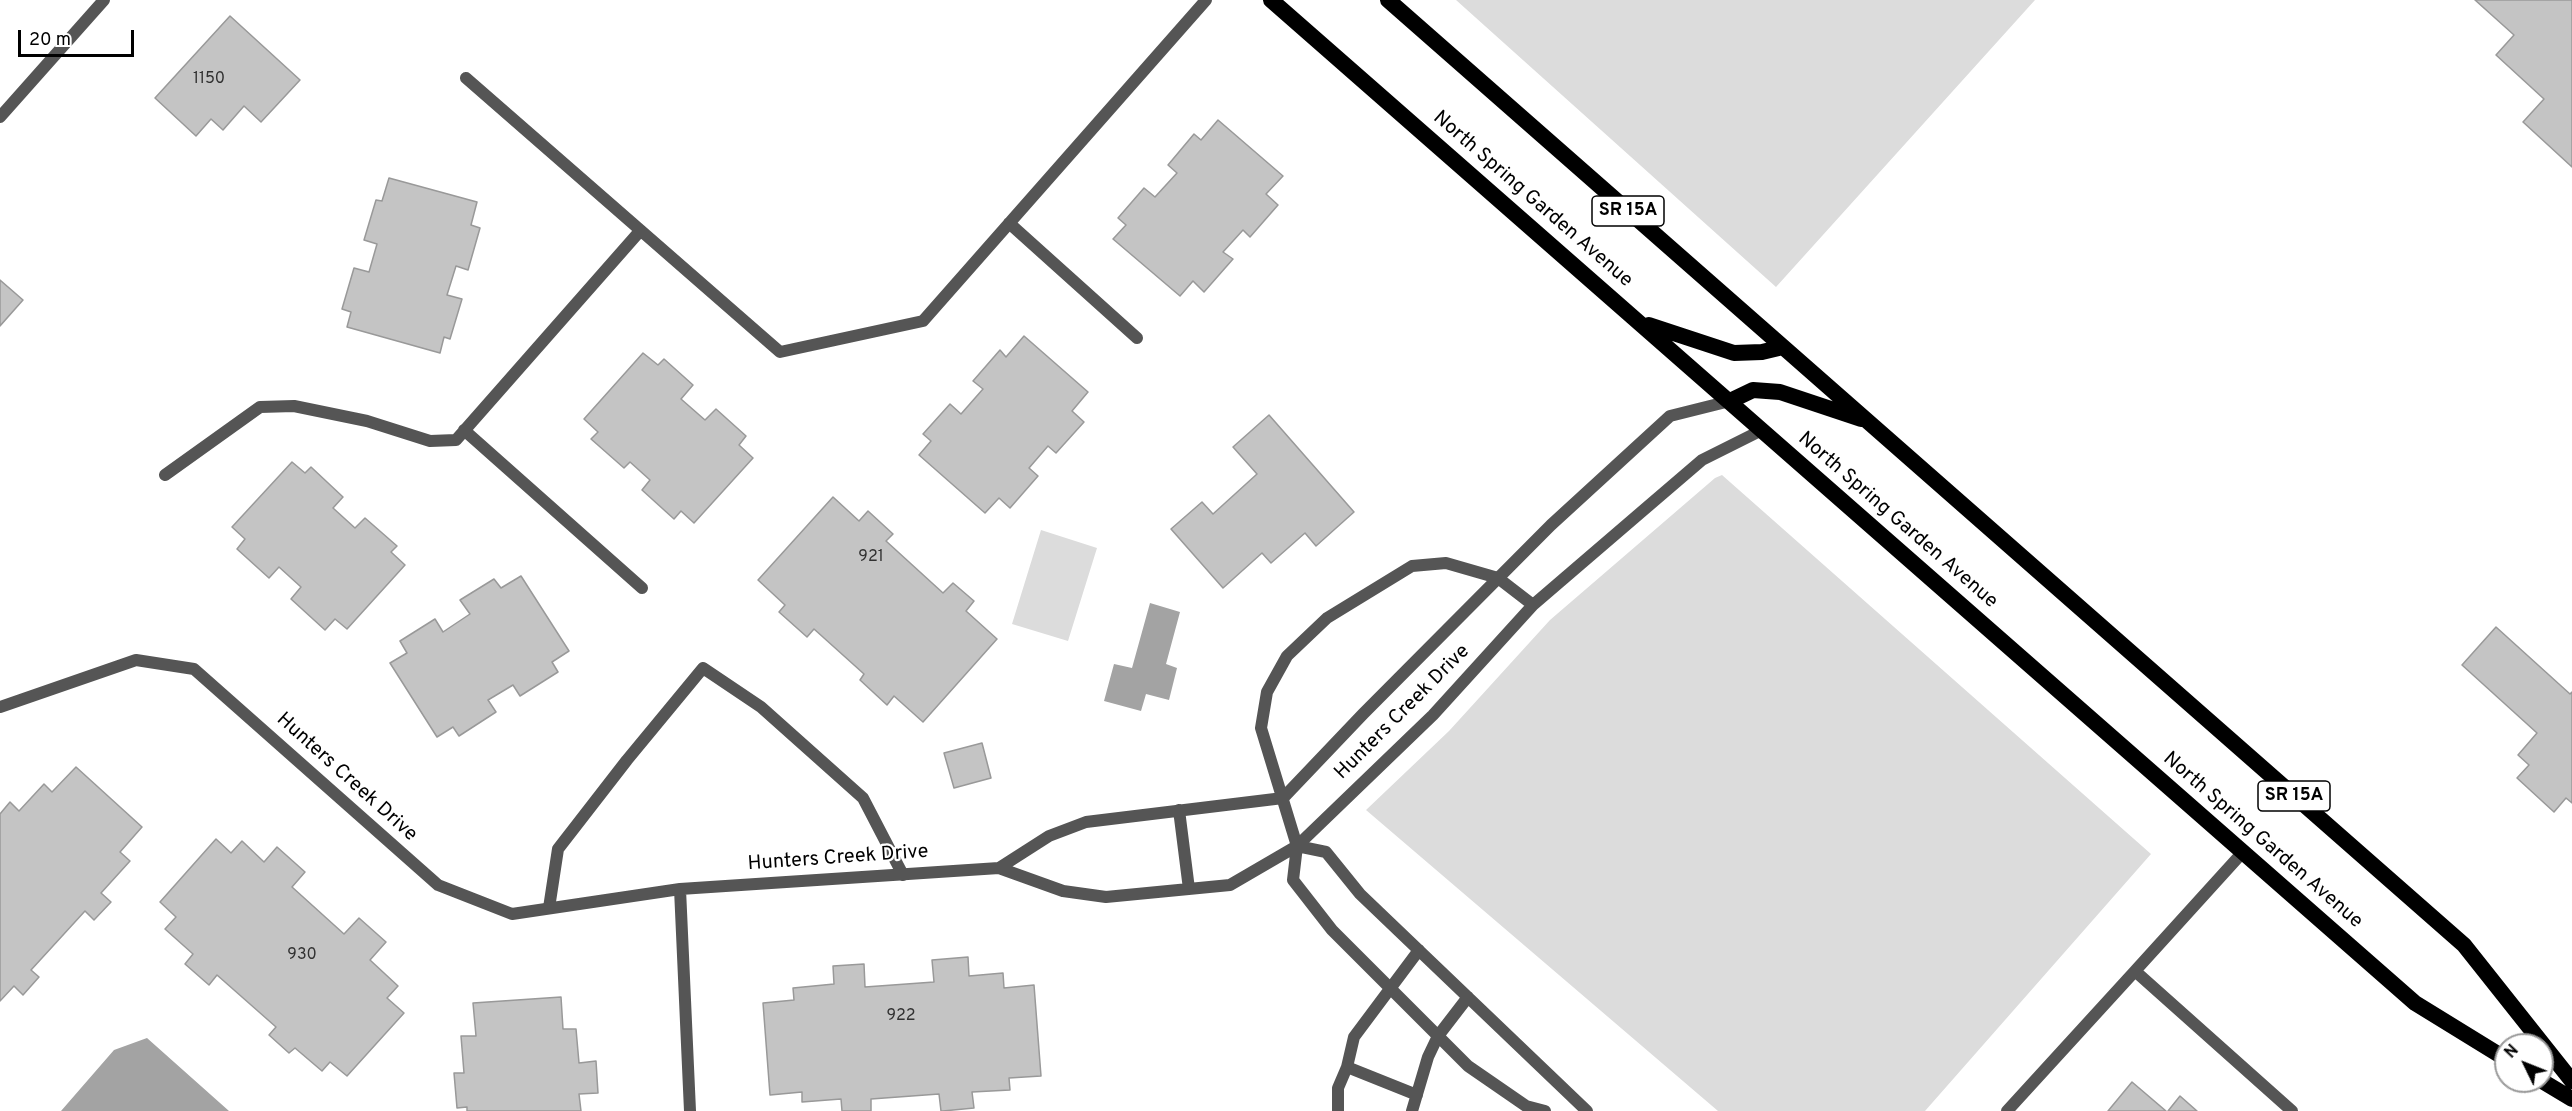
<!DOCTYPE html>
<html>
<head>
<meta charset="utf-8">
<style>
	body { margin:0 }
	#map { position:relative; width:2572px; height:1111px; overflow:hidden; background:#fff; font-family:Overpass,sans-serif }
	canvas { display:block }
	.north { position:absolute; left:2494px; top:1033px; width:60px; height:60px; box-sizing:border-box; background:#fff; border:2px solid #999; border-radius:50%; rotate:313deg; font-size:16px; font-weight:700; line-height:24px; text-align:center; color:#000 }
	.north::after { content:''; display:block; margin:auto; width:21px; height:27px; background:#000; clip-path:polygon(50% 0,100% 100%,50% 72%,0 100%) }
	.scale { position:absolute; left:18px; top:30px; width:116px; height:27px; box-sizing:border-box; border:3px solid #000; border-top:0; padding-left:8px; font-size:18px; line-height:21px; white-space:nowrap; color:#000; -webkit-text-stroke:4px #fff; paint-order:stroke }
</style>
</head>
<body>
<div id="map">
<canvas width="2572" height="1111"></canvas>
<div class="north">N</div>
<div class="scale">20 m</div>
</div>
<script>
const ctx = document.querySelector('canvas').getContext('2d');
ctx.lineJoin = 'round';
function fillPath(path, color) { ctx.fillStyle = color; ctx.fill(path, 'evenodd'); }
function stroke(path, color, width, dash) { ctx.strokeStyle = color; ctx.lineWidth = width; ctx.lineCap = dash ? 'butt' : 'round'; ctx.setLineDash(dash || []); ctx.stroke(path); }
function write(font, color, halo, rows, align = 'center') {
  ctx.font = font + ' Overpass,sans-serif'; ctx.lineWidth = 4.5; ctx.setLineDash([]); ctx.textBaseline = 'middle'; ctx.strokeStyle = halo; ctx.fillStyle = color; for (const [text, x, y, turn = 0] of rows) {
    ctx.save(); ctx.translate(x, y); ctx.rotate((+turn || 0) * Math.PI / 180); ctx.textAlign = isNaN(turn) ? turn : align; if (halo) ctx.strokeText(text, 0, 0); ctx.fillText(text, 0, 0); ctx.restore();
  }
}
const green = new Path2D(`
	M1456 0H2035L1776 287Z
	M1722 475 2151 854 1925 1111H1718L1366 810 1449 731 1550 620 1715 478Z
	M1041 530 1097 548 1068 641 1012 624Z`);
const water = new Path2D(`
	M1150 603 1180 612 1166 664 1177 668 1169 700 1146 694 1141 711 1104 701 1114 664 1132 668Z
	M147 1038 229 1111H61L114 1050Z`);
const building = new Path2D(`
	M2475 0H2572V167L2523 122 2544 99 2496 55 2514 35Z
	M230 16 300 80 261 122 244 106 223 130 211 119 196 136 155 98Z
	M1218 120 1283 176 1266 194 1278 205 1250 237 1243 230 1223 252 1233 259 1204 292 1193 281 1180 296 1113 239 1126 225 1118 218 1144 188 1155 197 1177 173 1168 165 1194 134 1201 140Z
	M389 178 477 202 471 225 480 228 468 270 456 266 447 295 462 299 450 339 444 337 440 353 347 327 351 312 342 309 354 268 369 272 377 244 364 240 376 200 382 201Z
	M0 280 23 300 0 326Z
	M1024 336 1088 392 1072 411 1084 422 1056 453 1048 446 1029 468 1038 476 1010 508 999 498 985 513 919 455 931 441 923 434 950 404 961 414 983 389 973 381 1000 350 1006 357Z
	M643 353 658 365 664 359 693 385 681 399 705 420 716 409 746 436 739 445 753 458 694 523 681 511 674 519 642 490 650 480 630 462 624 468 591 439 598 432 584 419Z
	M1269 415 1354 512 1316 546 1305 533 1271 563 1262 553 1223 588 1171 529 1202 502 1213 514 1257 474 1233 447Z
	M292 462 305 473 311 467 343 497 333 508 355 528 365 518 397 546 391 552 405 565 347 629 335 619 325 630 291 599 301 587 279 567 269 578 237 549 245 539 232 527Z
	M833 497 859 521 868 511 893 534 886 541 943 593 953 583 974 601 966 611 997 639 923 722 894 696 887 705 860 680 864 674 814 629 807 637 779 612 785 605 758 580Z
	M521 576 569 651 552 662 558 672 520 696 513 685 488 700 496 712 459 736 453 727 437 737 390 663 407 653 400 641 435 619 443 632 470 614 460 600 494 579 501 588Z
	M2496 627 2570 694 2572 692V803L2566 798 2554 812 2517 778 2529 765 2518 755 2537 733 2462 665Z
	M982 743 991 778 954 788 944 753Z
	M76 767 142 827 120 852 130 861 101 893 111 902 94 920 85 911 31 970 39 977 23 995 14 986 0 1001V814L10 802 19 811 44 784 52 792Z
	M216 839 231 853 242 841 264 862 277 847 305 872 292 887 344 934 359 918 386 942 370 960 398 986 387 998 404 1013 347 1076 330 1062 322 1071 295 1048 289 1053 269 1035 276 1027 217 975 209 985 185 964 193 954 165 929 176 917 160 902Z
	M968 957 969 976 1003 973 1004 988 1034 985 1041 1076 1009 1078 1010 1090 972 1092 974 1108 943 1111H941L939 1094 871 1099V1111H842L841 1099 802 1102V1092L770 1095 763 1003 794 1000 793 988 834 984 833 966 864 964 865 987 934 982 932 960Z
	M561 997 563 1029H576L579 1063 596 1061 598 1093 579 1094 581 1111H467V1107L457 1108 454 1073H464L461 1036H476L473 1003Z
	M2132 1082 2166 1111H2108Z
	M2180 1096 2197 1111H2168Z`);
const service = new Path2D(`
	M466 78 780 352 923 321 1206 0
	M1009 223 1137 338
	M464 430 642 588
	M165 475 260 407 294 406 367 421 430 441 456 440 640 231
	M2243 852 2135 971 2292 1111
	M549 908 558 849 627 760 703 668 761 707 863 798 903 875
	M2007 1111 2135 971`);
const minor = new Path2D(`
	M0 117 104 0
	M1533 605 1498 578 1446 563 1412 566 1327 618 1287 656 1267 692 1261 728 1297 846 1293 880 1332 930 1468 1066 1526 1106 1545 1111
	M0 707 136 660 194 669 438 885 512 914 680 889 690 1111
	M1179 810 1189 889
	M1297 846 1326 852 1360 894 1587 1111
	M999 868 1049 836 1086 822 1283 798 1363 714 1551 525 1670 416 1730 401
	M680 889 999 868 1063 891 1106 897 1230 885 1297 846 1433 715 1533 605 1639 514 1702 460 1762 430
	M1347 1067 1417 1095
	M1338 1111V1088L1347 1067 1354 1037 1419 950
	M1412 1111 1428 1057 1438 1036 1468 997`);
const trunk = new Path2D(`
	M1271 0 2415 1003 2506 1059
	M1388 0 2464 945 2572 1081
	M1649 325 1734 353 1762 352 1783 347
	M1730 401 1753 390 1780 392 1861 419
	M2542 1081 2572 1099`);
const numberNames = [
	["1150",209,80],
	["921",871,558],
	["930",302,956],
	["922",901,1017]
];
const shields = [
	[1628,211,72],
	[2294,796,72]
];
const shieldNames = [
	["SR 15A",1628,211],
	["SR 15A",2294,796]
];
const streetNames = [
	["North Spring Garden Avenue",1532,200,41],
	["North Spring Garden Avenue",1897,521,41],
	["Hunters Creek Drive",1403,713,-45],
	["Hunters Creek Drive",346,778,42],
	["North Spring Garden Avenue",2262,841,41],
	["Hunters Creek Drive",838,859,-4]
];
fillPath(green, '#dcdcdc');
fillPath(water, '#a3a3a3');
fillPath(building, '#c4c4c4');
stroke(building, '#999', 1.5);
stroke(service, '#555', 12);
stroke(minor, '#555', 12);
stroke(trunk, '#000', 16);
write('16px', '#313131', null, numberNames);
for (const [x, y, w] of shields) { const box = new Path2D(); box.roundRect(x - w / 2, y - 15, w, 30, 4.5); ctx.fillStyle = '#fff'; ctx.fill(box); stroke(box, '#000', 1.5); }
write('bold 18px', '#000', null, shieldNames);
write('20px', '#000', '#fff', streetNames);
</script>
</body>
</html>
